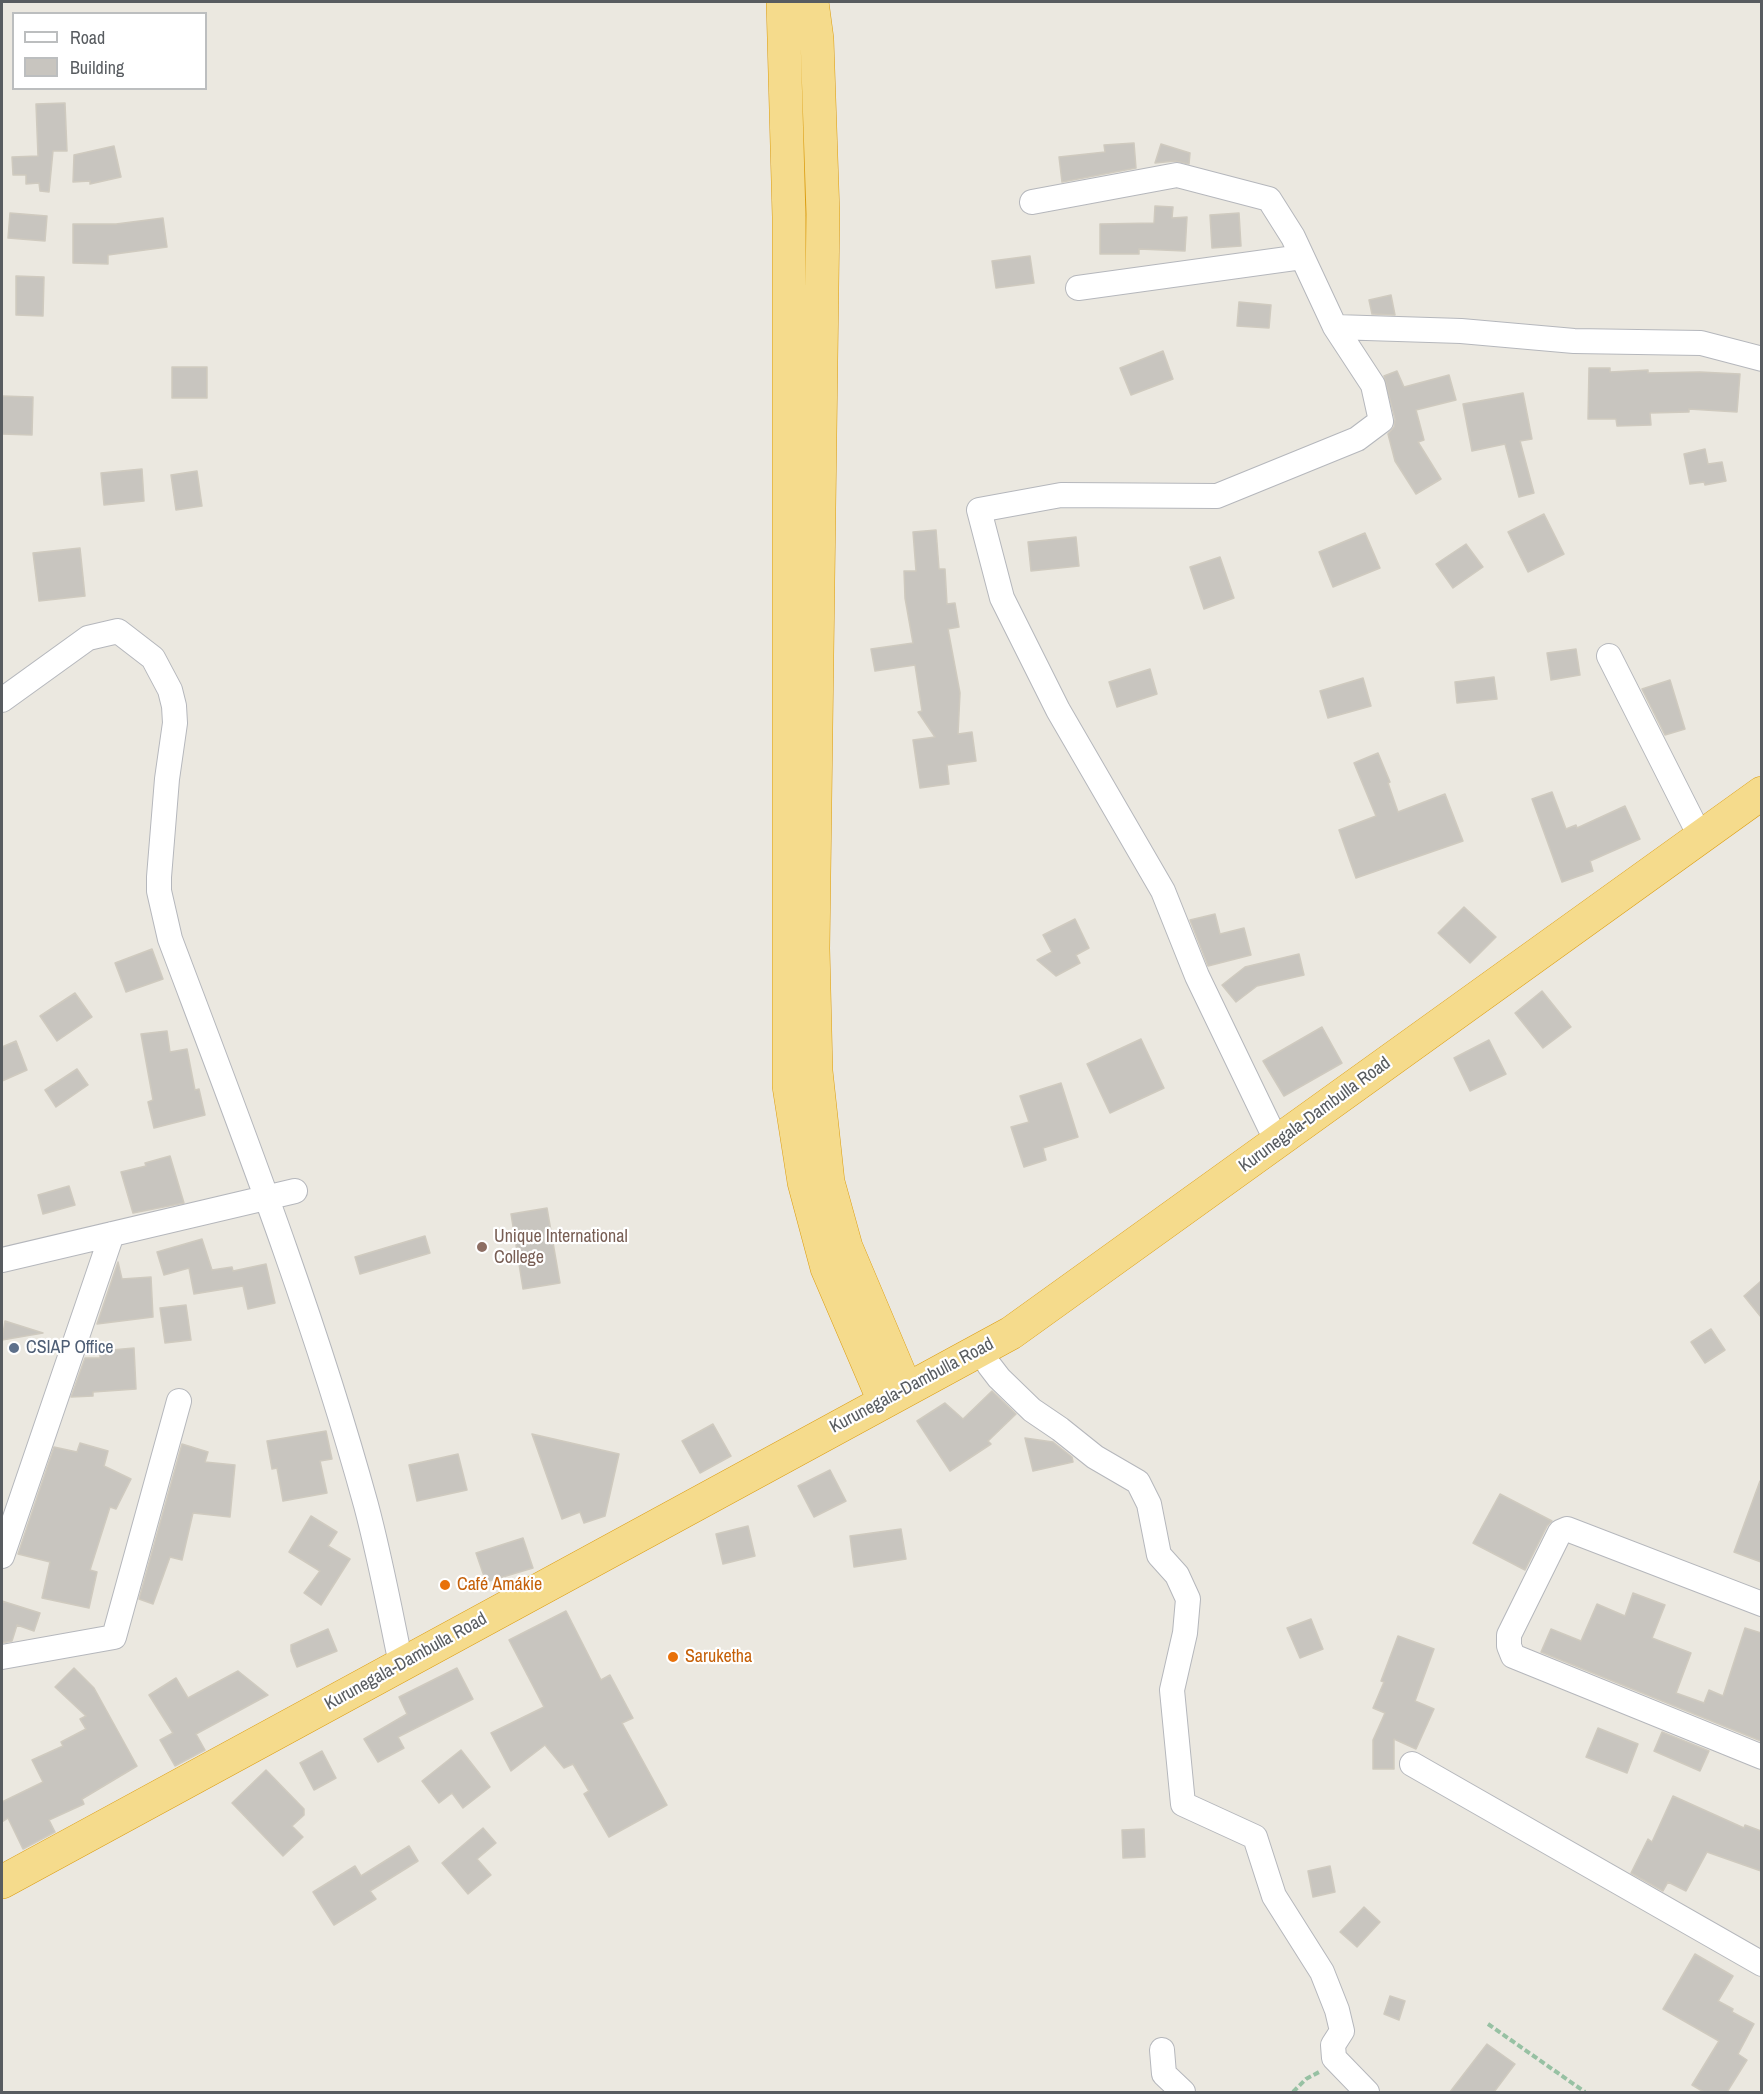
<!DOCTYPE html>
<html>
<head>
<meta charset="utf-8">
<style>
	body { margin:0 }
	#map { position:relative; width:1763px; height:2094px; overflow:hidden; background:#ebe8e0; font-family:"Archivo Narrow",sans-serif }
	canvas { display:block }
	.frame { position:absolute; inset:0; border:3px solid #585c60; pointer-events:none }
	.legend { position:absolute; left:12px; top:12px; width:195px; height:78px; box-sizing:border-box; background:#fff; border:2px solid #bcbebf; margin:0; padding:8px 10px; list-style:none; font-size:18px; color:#585c60 }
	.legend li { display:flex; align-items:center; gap:12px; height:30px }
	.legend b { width:30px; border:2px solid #bcbebf }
</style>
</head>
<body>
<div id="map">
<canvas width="1763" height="2094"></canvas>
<div class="frame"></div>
<ul class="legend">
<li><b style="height:8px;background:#fff"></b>Road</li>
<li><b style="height:16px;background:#c8c5bf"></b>Building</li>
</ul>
</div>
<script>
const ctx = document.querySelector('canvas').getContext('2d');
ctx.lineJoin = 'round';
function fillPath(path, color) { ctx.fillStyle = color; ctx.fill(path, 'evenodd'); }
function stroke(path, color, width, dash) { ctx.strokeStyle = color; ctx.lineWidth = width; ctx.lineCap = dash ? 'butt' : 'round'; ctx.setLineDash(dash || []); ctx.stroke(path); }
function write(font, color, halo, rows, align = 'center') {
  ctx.font = font + ' "Archivo Narrow",sans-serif'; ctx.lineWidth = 4.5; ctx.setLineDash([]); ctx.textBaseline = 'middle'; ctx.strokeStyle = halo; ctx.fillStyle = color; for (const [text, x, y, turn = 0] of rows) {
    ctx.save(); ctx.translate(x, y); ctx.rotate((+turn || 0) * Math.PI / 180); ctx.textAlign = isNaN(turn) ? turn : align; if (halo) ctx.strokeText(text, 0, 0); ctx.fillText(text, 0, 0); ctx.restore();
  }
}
const building = new Path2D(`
	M65 103 67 151H53L49 192 40 191 39 183 26 184V175H13L12 157 38 156 36 104Z
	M1134 143 1136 168 1062 182 1059 157 1105 152 1104 145Z
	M1161 144 1190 153 1189 164 1175 161 1155 163Z
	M114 146 121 177 90 184V181L73 182 74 155Z
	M1155 206 1173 207 1172 218 1187 217 1185 251 1139 249V254H1100V224L1154 223Z
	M10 213 47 216 45 241 8 238Z
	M1239 213 1241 246 1212 248 1210 215Z
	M163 218 167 247 108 255V264L73 263V224H116Z
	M1030 256 1034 283 996 288 992 261Z
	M16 276 44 277 43 316 16 315Z
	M1391 295 1395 315 1372 314 1369 300Z
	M1239 302 1271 305 1269 328 1237 326Z
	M1163 351 1173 379 1131 395 1120 368Z
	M172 367H207V398H172Z
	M1589 368H1610V372L1648 370V373L1700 372 1740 374 1737 412 1689 409V412L1650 413 1651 425 1617 426 1616 419H1588Z
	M1397 371 1404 387 1449 375 1456 400 1416 410 1424 440 1418 442 1441 479 1416 494 1395 461 1388 434 1394 427 1395 419 1384 376Z
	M1523 393 1532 439 1520 441 1534 493 1519 497 1505 444 1472 451 1463 404Z
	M2 396 33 397 32 435 2 434Z
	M1705 449 1708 464 1722 462 1726 481 1705 485 1704 482 1690 484 1684 454Z
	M142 469 144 501 104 505 101 473Z
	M197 471 202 506 176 510 171 475Z
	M1544 514 1564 554 1528 572 1508 532Z
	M936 530 939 569H945L947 604 955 603 959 627 948 629 960 693 958 734 972 732 976 761 947 765 949 784 920 788 913 740 935 737 918 712 922 711 915 665 875 671 871 649 913 643 905 598 904 571H916L913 532Z
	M1365 533 1380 568 1333 587 1319 552Z
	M1076 537 1079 566 1031 571 1028 542Z
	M1466 544 1483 567 1453 588 1436 564Z
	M80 548 85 596 39 601 33 553Z
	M1220 557 1234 598 1204 609 1190 567Z
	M1576 649 1580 675 1551 680 1547 653Z
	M1150 669 1157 694 1117 707 1109 682Z
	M1494 677 1497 699 1457 703 1455 682Z
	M1363 678 1371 706 1328 718 1320 691Z
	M1670 680 1685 729 1665 735 1642 689Z
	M1378 753 1390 782 1388 783 1398 812 1445 794 1463 841 1356 878 1339 830 1376 816 1354 763Z
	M1552 792 1566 829 1576 825 1577 828 1625 806 1640 839 1590 861 1593 871 1562 882 1532 799Z
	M1464 907 1496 937 1470 963 1438 933Z
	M1215 914 1220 934 1244 928 1251 955 1208 966 1190 920Z
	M1075 919 1089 948 1076 955 1080 963 1056 976 1037 960 1052 952 1043 935Z
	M152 949 163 979 126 992 115 963Z
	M1299 954 1304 975 1257 986 1236 1002 1222 985 1245 967Z
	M1542 991 1571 1027 1543 1048 1515 1013Z
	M75 993 92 1017 57 1041 40 1016Z
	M1322 1027 1342 1063 1284 1096 1263 1061Z
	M167 1031 170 1052 187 1049 195 1090 199 1089 205 1115 154 1128 148 1102 153 1100 141 1034Z
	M1141 1039 1164 1088 1110 1113 1087 1064Z
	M1489 1040 1506 1074 1470 1091 1454 1058Z
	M16 1041 27 1070 2 1081V1047Z
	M77 1069 88 1085 56 1107 45 1090Z
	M1061 1083 1078 1137 1043 1148 1046 1160 1024 1167 1011 1127 1029 1122 1020 1096Z
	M170 1156 184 1203 133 1213 121 1172 146 1166 145 1163Z
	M69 1186 75 1205 43 1214 38 1195Z
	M547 1208 560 1283 523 1289 511 1214Z
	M425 1236 430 1253 360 1274 355 1257Z
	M202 1239 212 1270 232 1267 233 1271 266 1264 275 1303 248 1309 243 1286 194 1294 189 1268 164 1275 157 1252Z
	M118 1262 122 1279 151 1277 153 1317 97 1324Z
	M1761 1281V1317L1744 1296Z
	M186 1305 191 1340 165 1343 160 1308Z
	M5 1321 43 1333 2 1340Z
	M1711 1329 1725 1350 1705 1363 1691 1342Z
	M134 1348 136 1389 93 1392V1396L71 1397 85 1358H100V1351Z
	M992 1391 1016 1414 988 1441 991 1444 950 1471 917 1421 945 1403 963 1419Z
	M713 1424 731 1456 700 1473 682 1441Z
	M326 1431 332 1459 320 1461 327 1493 283 1501 277 1468 272 1469 267 1441Z
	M532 1434 619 1454 605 1516 584 1523 580 1512 562 1519Z
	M1025 1438 1053 1442 1072 1457 1073 1462 1033 1471Z
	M80 1443 108 1451 104 1466 131 1479 116 1509 110 1507 90 1570 97 1572 89 1608 42 1598 50 1562 18 1554 54 1447 77 1452Z
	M182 1444 208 1452 205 1462 235 1465 230 1517 193 1513 182 1560 170 1557 153 1604 139 1599Z
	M458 1454 467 1490 417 1501 409 1465Z
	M830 1470 846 1501 814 1517 798 1486Z
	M1760 1481H1761V1562L1734 1552Z
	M1500 1494 1552 1521 1547 1526 1525 1570 1473 1543Z
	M311 1516 337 1532 328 1546 350 1559 321 1605 304 1593 320 1571 289 1552Z
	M748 1526 755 1556 723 1564 716 1534Z
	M901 1529 906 1559 854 1567 850 1536Z
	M523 1538 533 1568 486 1582 476 1553Z
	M1633 1593 1665 1605 1652 1638 1691 1653 1676 1693 1704 1703 1709 1690 1723 1696 1745 1628 1761 1633V1741L1541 1652 1551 1629 1581 1641 1597 1604 1625 1616Z
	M2 1601 40 1613 34 1631 17 1625 12 1641 2 1643Z
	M566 1611 601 1680 610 1675 633 1718 622 1723 667 1805 609 1837 584 1794 589 1791 573 1764 564 1768 545 1745 511 1771 491 1733 544 1707 509 1640Z
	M1311 1619 1323 1649 1300 1658 1287 1628Z
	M328 1629 337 1651 297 1667 291 1651V1645Z
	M1398 1636 1434 1649 1415 1701 1434 1709 1416 1749 1394 1739V1769H1373V1740L1385 1713 1373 1708 1384 1682 1381 1681Z
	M74 1668 94 1688 137 1766 82 1799 84 1804 49 1820 55 1832 23 1849 8 1818 2 1822V1802L43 1782 32 1760 63 1746 61 1742 86 1729 80 1719 86 1716 55 1687Z
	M457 1668 473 1699 398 1737 404 1748 378 1762 364 1739 407 1714 399 1697Z
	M238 1671 268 1695 196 1734 205 1750 175 1766 160 1740 173 1733 149 1695 176 1678 188 1698Z
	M1598 1728 1638 1744 1627 1773 1586 1757Z
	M1662 1732 1709 1751 1700 1771 1654 1751Z
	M461 1750 490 1787 463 1808 452 1793 439 1803 422 1781Z
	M322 1751 336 1778 314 1790 300 1763Z
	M266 1770 304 1809V1815L292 1826 303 1837 283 1856 232 1803Z
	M1673 1796 1744 1828 1745 1825 1761 1831V1871L1707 1852 1686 1891 1668 1882 1663 1891 1631 1873 1648 1839 1652 1842Z
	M483 1828 496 1843 477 1859 491 1875 468 1894 442 1863Z
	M1144 1829 1145 1857 1123 1858 1122 1830Z
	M409 1846 418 1861 370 1891 376 1899 334 1925 313 1892 355 1866 361 1876Z
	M1330 1866 1335 1892 1313 1897 1308 1871Z
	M1364 1907 1380 1922 1357 1947 1340 1932Z
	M1695 1954 1733 1976 1718 2001 1733 2009 1732 2012 1754 2024 1738 2054 1747 2060 1727 2092H1704L1692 2085 1719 2041 1663 2009Z
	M1390 1996 1405 2001 1399 2020 1384 2014Z
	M1487 2044 1515 2064 1494 2092H1450Z`);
const path = new Path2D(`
	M1488 2024 1585 2092
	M1293 2092 1306 2079 1321 2071`);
const minor = new Path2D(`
	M1032 202 1177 175 1269 199 1293 237 1335 327 1461 331 1574 341 1701 343 1762 359
	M1078 288 1302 257
	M1609 656 1700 836
	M2 700 88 638 118 631 153 658 170 690 174 706 175 723 167 779 159 877V891L170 939C240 1125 313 1312 366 1505 380 1557 390 1611 401 1664
	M1277 1142 1197 976 1163 891 1058 710 1002 598 979 510 1061 495 1217 496 1357 439 1381 421 1373 385 1335 327
	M2 1260 295 1191
	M989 1365 999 1378 1032 1410 1060 1429 1095 1457 1138 1482 1149 1504 1159 1555 1177 1575 1188 1599 1185 1633 1172 1690 1183 1804 1255 1837 1274 1896 1322 1972 1337 2010 1342 2031 1333 2045 1334 2058 1367 2092
	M2 1556 112 1234
	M1762 1604 1567 1529 1560 1532 1509 1635V1646L1513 1656 1762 1757
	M2 1657 114 1637 179 1401
	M1412 1764 1762 1964
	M1162 2050 1164 2074 1183 2092`);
const highway = new Path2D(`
	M783 2 789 217V1086L804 1182 827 1268 884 1401
	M812 2 817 39 823 214 813 948 816 1071 828 1182 846 1247 906 1389
	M2 1882 1011 1333 1762 793`);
const markers = [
	[482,1247,6,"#8d6e63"],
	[14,1348,6,"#5c6f8a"],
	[445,1585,6,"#e8710a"],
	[673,1657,6,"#e8710a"]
];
const streetNames = [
	["Kurunegala-Dambulla Road",1315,1115,-36],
	["Kurunegala-Dambulla Road",912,1386,-28],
	["Kurunegala-Dambulla Road",406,1662,-29]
];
const educationNames = [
	["Unique International",494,1237],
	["College",494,1258]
];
const serviceNames = [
	["CSIAP Office",26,1348]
];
const foodNames = [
	["Café Amákie",457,1585],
	["Saruketha",685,1657]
];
fillPath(building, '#c8c5bf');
stroke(building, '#cfcabf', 1.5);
stroke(minor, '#b5b7bc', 26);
stroke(highway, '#db9c0f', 34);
stroke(path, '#97c1a3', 4, [6, 3]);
stroke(minor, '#fff', 24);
stroke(highway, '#f5db8c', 33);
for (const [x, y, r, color] of markers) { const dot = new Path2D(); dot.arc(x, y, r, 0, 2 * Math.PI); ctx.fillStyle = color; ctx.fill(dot); stroke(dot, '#fff', 2); }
write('18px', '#585c60', '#fff', streetNames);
write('18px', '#785e54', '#fff', educationNames, 'left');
write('18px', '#4e5e75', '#fff', serviceNames, 'left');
write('18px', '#c56008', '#fff', foodNames, 'left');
</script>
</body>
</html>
